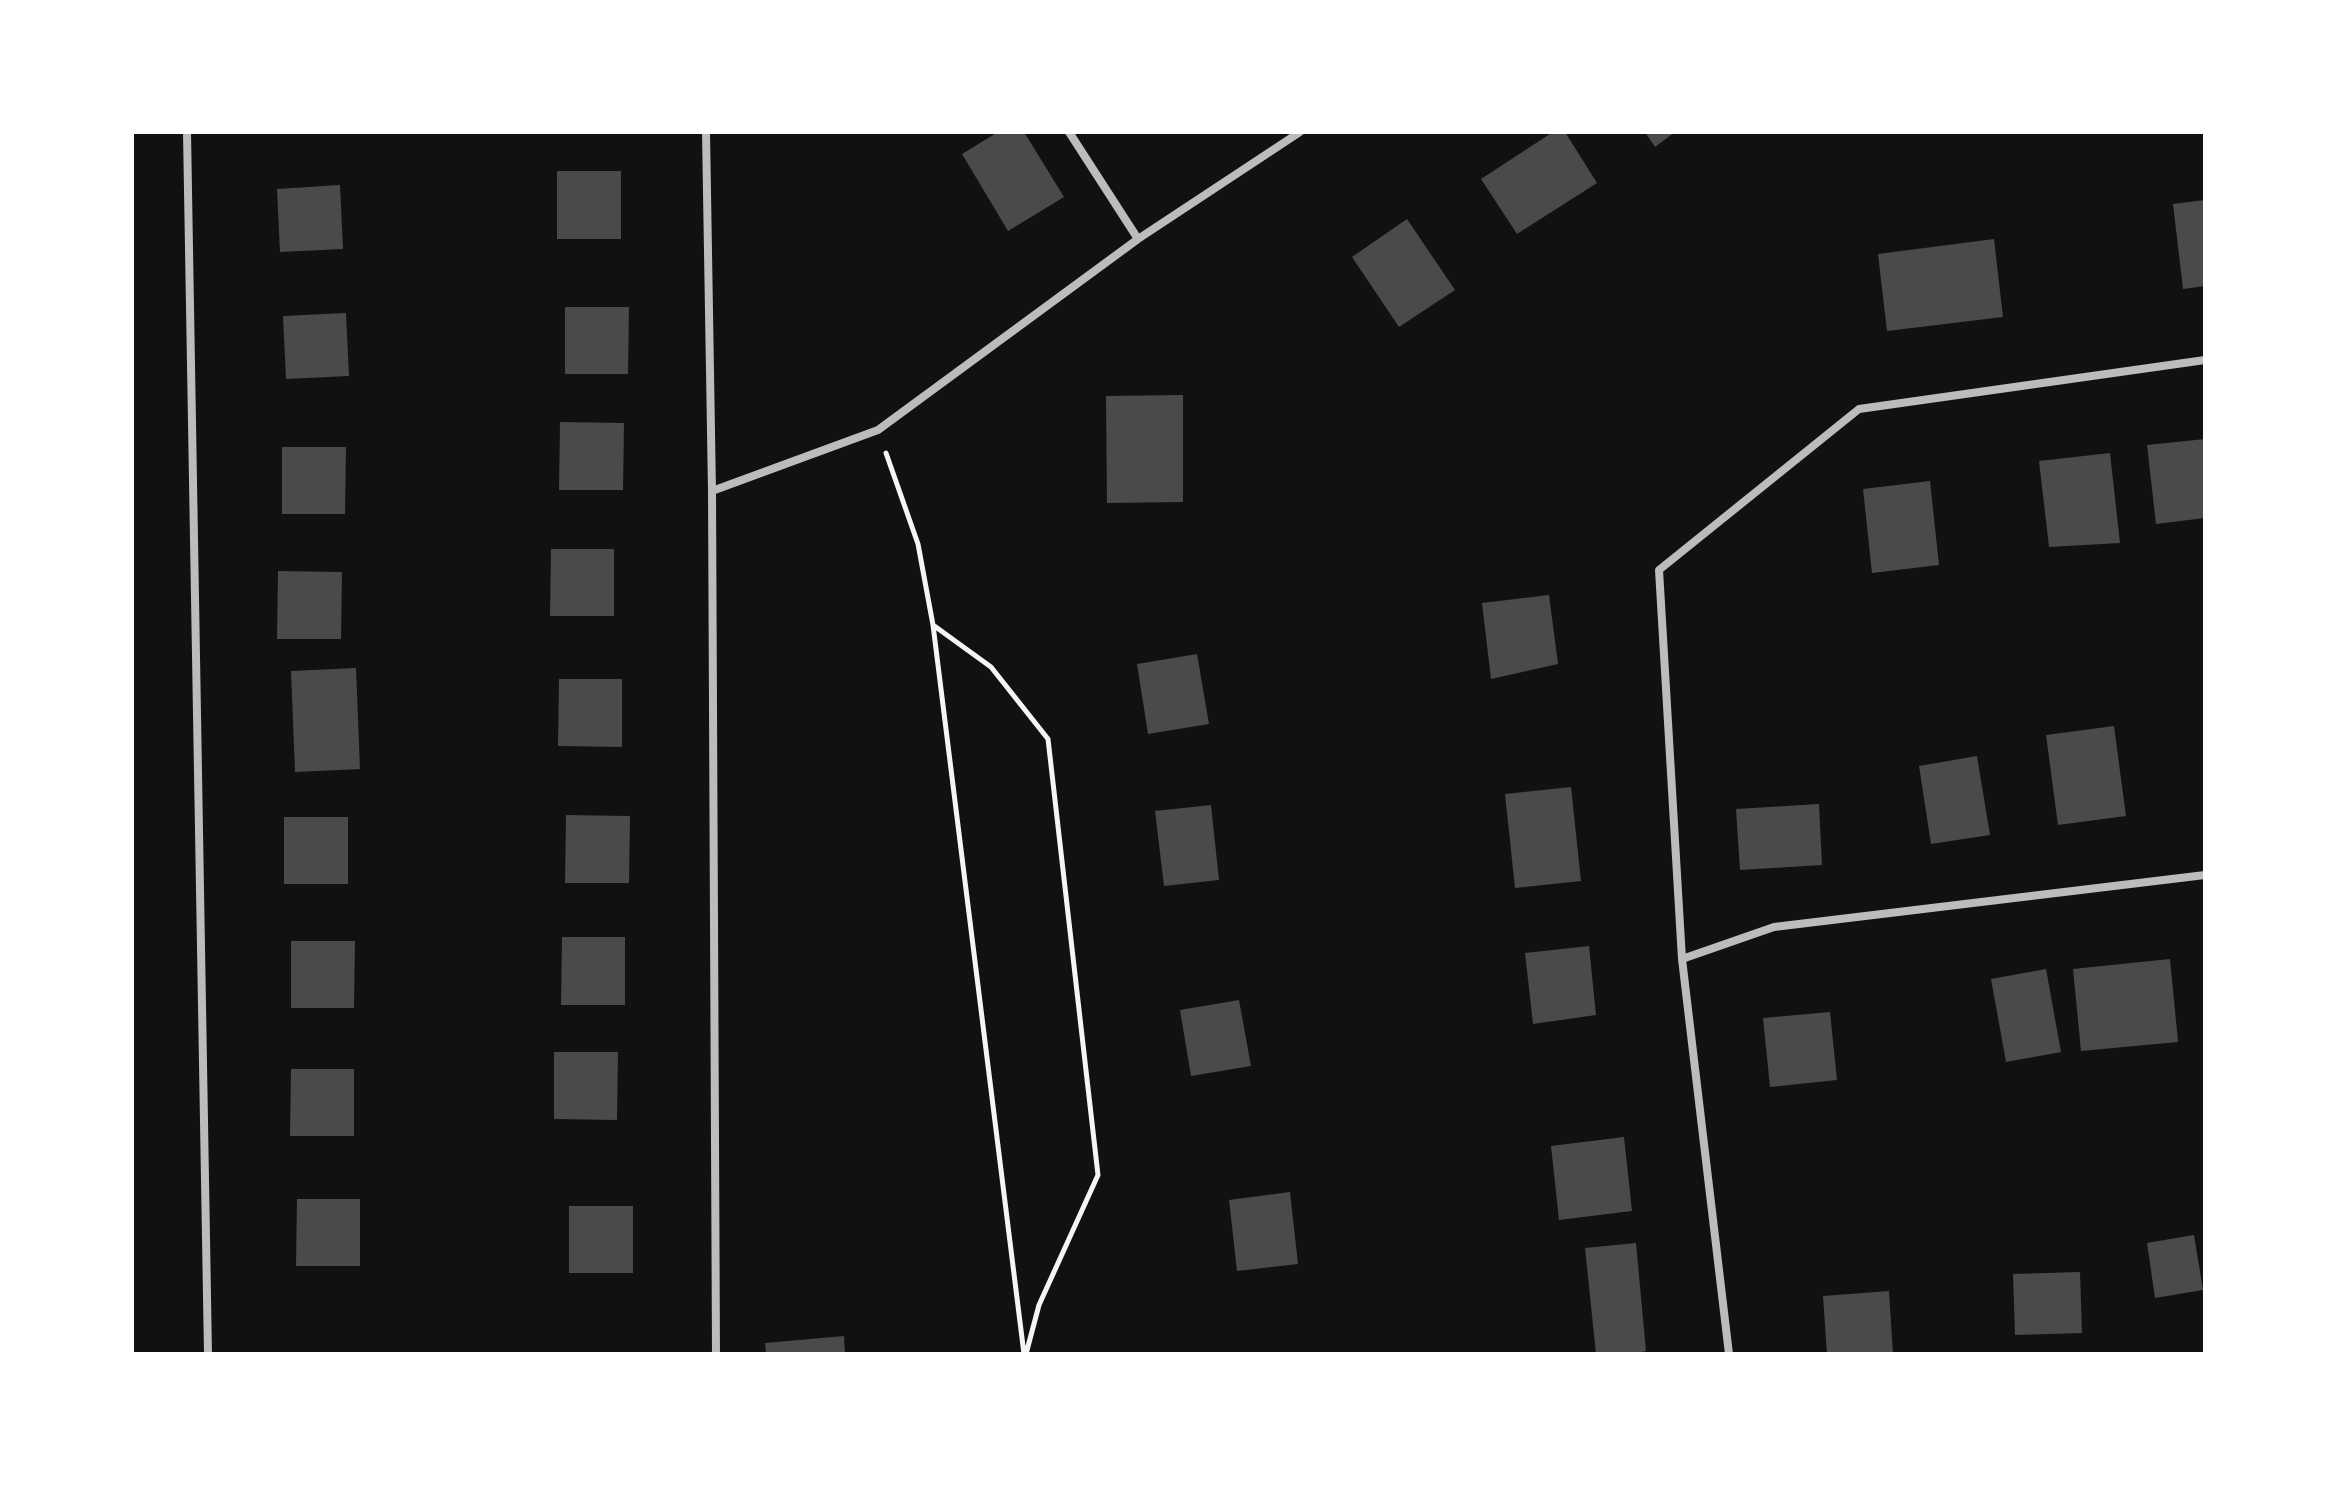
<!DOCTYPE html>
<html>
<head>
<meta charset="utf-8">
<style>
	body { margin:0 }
	#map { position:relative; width:2337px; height:1486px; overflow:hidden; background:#111; font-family:"Fira Sans Condensed",sans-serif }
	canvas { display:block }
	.frame { position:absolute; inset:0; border:134px solid #fff; pointer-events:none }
</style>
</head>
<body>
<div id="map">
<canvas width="2337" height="1486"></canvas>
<div class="frame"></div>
</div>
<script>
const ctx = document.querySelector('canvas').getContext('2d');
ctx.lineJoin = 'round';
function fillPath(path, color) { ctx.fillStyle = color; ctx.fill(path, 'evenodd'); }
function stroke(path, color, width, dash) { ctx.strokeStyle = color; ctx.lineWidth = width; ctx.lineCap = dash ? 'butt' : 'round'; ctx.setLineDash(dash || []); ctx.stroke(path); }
const building = new Path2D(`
	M998 132H1024L1064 197 1008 231 962 154Z
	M1553 132H1565L1597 183 1517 234 1481 179Z
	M1645 132H1675L1655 147Z
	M557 171H621V239H557Z
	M340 185 343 249 280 252 277 189Z
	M2205 200V286L2183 289 2173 204Z
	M1407 219 1455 290 1399 327 1352 257Z
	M1994 239 2003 317 1887 331 1878 254Z
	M565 307H629L628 374H565Z
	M346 313 349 376 286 379 283 316Z
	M1183 395V502L1107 503 1106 396Z
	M560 422 624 423 623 490H559Z
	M2205 439V518L2156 524 2147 445Z
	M282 447H346L345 514H282Z
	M2110 453 2120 543 2049 547 2039 461Z
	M1930 481 1939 565 1872 573 1863 489Z
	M551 549H614V616H550Z
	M278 571 342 572 341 639H277Z
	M1549 595 1558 664 1491 679 1482 603Z
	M1197 654 1209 724 1148 734 1137 664Z
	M356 668 360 769 295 772 291 671Z
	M559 679H622V747L558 746Z
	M2114 726 2126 816 2058 825 2046 735Z
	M1977 756 1990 835 1931 844 1919 766Z
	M1571 787 1581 881 1515 888 1505 794Z
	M1819 804 1822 865 1740 870 1736 809Z
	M1211 805 1219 880 1164 886 1155 811Z
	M566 815 630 816 629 883H565Z
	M284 817H348V884H284Z
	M562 937H625V1005H561Z
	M291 941H355L354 1008H291Z
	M1589 946 1596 1015 1533 1024 1525 953Z
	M2170 959 2178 1042 2081 1051 2073 969Z
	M2046 969 2061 1052 2006 1062 1991 979Z
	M1239 1000 1251 1066 1191 1076 1180 1010Z
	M1830 1012 1837 1080 1770 1087 1763 1018Z
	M554 1052H618L617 1120 554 1119Z
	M291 1069H354V1136H290Z
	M1624 1137 1632 1211 1559 1220 1551 1146Z
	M1290 1192 1298 1264 1237 1271 1229 1200Z
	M297 1199H360V1266H296Z
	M569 1206H633V1273H569Z
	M2194 1235 2203 1290 2155 1298 2147 1243Z
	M1636 1243 1646 1351 1631 1354H1596L1585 1248Z
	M2080 1272 2082 1333 2015 1335 2013 1274Z
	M1889 1291 1893 1354H1827L1823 1296Z
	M844 1336 845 1354H766L765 1343Z`);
const path = new Path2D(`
	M886 453 918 544 933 625 991 667 1048 739 1098 1175 1039 1305 1026 1354
	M933 625 1024 1354`);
const minor = new Path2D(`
	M187 132 208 1354
	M706 132 712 491 716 1354
	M1069 132 1138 239
	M712 491 878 430 1138 239 1300 132
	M1682 959 1774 927 2205 875
	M1729 1354 1682 959 1659 570 1859 409 2205 360`);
fillPath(building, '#4a4a4a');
stroke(path, '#f5f5f5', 5);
stroke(minor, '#bcbcbc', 8);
</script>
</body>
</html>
